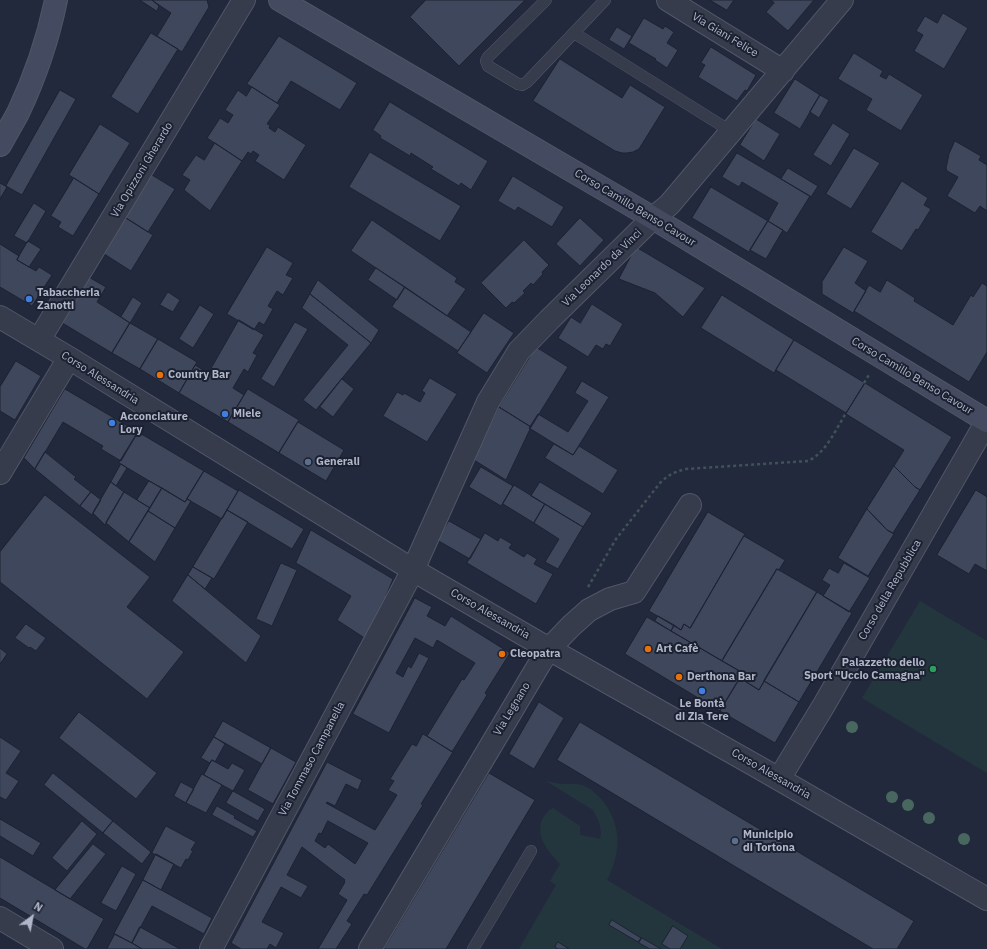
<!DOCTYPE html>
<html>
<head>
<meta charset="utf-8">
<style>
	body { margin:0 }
	#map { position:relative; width:987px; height:949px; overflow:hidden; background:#22293c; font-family:"IBM Plex Sans",sans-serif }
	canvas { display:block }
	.north { position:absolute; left:12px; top:897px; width:40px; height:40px; -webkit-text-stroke:3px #1b2131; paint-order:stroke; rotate:32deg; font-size:11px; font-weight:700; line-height:16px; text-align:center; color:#b1b7c8 }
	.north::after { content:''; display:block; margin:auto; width:14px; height:18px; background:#b1b7c8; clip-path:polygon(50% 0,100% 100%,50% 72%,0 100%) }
</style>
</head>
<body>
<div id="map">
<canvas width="987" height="949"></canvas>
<div class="north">N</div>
</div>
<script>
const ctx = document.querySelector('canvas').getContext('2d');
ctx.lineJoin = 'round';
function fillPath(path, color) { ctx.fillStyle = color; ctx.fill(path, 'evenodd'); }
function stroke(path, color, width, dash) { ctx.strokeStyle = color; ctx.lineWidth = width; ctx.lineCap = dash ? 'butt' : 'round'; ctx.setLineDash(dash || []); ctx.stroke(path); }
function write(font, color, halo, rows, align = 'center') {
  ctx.font = font + ' "IBM Plex Sans",sans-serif'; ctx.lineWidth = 4; ctx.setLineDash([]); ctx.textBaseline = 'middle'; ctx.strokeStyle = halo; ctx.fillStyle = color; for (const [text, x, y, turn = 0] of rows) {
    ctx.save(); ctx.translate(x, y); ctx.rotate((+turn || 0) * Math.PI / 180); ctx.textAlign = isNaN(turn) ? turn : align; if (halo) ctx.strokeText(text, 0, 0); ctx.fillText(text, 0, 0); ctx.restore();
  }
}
const green = new Path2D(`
	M920 601 987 641V773L862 698Z
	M546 781C551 782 556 783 561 784 568 784 575 783 582 785 605 794 621 825 617 848 616 859 612 871 607 880L722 949H519L556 885 550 881 560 864C549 852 535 837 542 820 545 814 547 811 553 808L580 826V835L600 839 601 833 599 822 593 810Z`);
const building = new Path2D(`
	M140 0H153V1L159 6 157 11Z
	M153 0H207L209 7 182 52 157 36 171 13 153 1Z
	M426 0H525L459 66 410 17Z
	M710 0H734L727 10Z
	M771 0H814L788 31 766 12 774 3Z
	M943 13 968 28 944 69 914 51 923 35 916 31 925 16 937 23Z
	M644 18 663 29 665 26 674 32 667 43 678 50 667 68 655 60 656 59 629 43Z
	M617 27 632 36 624 49 609 40Z
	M151 33 178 49 138 114 111 97Z
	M279 36 357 83 340 110 291 81 277 103 247 84Z
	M711 47 756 75 747 91 745 90 737 101 698 77 705 65 701 63Z
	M854 53 883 71 880 76 886 79 889 74 923 95 901 131 866 110 872 99 838 79Z
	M560 59 622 98 630 85 665 107 639 149 633 152 627 153H622L615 151 533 101Z
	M795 79 820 95 800 129 774 113Z
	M252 87 280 105 267 124 270 125 269 128 275 132 278 127 306 145 284 180 255 161 259 155 253 151 251 154 248 152 242 161 207 138 220 118 228 123 233 115 225 110 238 90 246 96Z
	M60 90 76 99 22 195 6 186Z
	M820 95 829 100 819 118 810 112Z
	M390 102 488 161 471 190 461 183 459 186 431 169 433 167 411 153 410 156 380 138 381 136 373 130Z
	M756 119 780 134 764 161 740 145Z
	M833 123 850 134 831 166 813 155Z
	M100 124 130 143 99 194 69 175Z
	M955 141 981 156 979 160 987 165V211L980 206 975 213 947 196 958 177 947 171 946 168 949 154Z
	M215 143 242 161 210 211 184 190 190 180 182 175 196 155 204 160Z
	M854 148 880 163 851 209 826 194Z
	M370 152 461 206 440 241 349 187Z
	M737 153 810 196 787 233 768 221 778 203 742 182 739 187 722 177Z
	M788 168 818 186 811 197 781 179Z
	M147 172 175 189 148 232 121 215Z
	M513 176 564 207 552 227 518 207 515 211 498 201Z
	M74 178 99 194 73 236 58 227 61 222 51 216Z
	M902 181 928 198 924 205 931 209 918 230 916 229 902 251 871 232Z
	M0 183 7 187 0 199Z
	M711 187 768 221 749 252 692 218Z
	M34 203 46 211 27 243 14 236Z
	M123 216 153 235 131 271 101 252Z
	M580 218 604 240 580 266 556 244Z
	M372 220 457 278 455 282 466 289 447 316 351 251Z
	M768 221 783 230 766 259 750 250Z
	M524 240 549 265 542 272 543 274 533 285 531 283 523 291 525 293 514 303 512 302 506 308 481 283Z
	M28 241 41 249 29 267 17 260Z
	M0 244 19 256 17 260 29 267 36 271 39 267 52 275 32 306 0 287Z
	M267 247 293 263 286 275 293 278 283 295 277 291 268 306 273 309 264 325 259 322 254 330 227 314Z
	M636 247 705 288 683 317 655 293 619 279Z
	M844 247 868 261 855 283 866 291 853 313 822 294V282Z
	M376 268 405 287 397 300 368 280Z
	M87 276 106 287 97 302 130 323 112 353 59 321Z
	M318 280 379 330 371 343 310 294Z
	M887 280 915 298 914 301 953 325 971 295 973 297 982 283 987 286V352L969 382 854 311 869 285 880 292Z
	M405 287 471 332 458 351 392 307Z
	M168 292 180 300 173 312 160 305Z
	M310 294 371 343 316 410 303 400 348 345 302 308Z
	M722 295 794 340 774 373 701 328Z
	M133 297 142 303 130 323 121 317Z
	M592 304 623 324 610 346 606 344 603 349 596 345 588 357 558 338 571 317 580 323Z
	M200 305 214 314 193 348 179 339Z
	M484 313 514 333 487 373 457 353Z
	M239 320 264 335 253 353 257 355 248 372 244 369 233 388 244 395 228 422 179 393 195 365 208 373Z
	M295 322 308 329 274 387 261 379Z
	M130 323 158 339 140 369 112 353Z
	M158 339 197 362 179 393 140 369Z
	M794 340 865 383 846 413 776 370Z
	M536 347 568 367 531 427 499 407Z
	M16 361 41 376 15 420 0 411V387Z
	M430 378 457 394 427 442 383 416 397 392 403 395 404 393 420 402 425 393 422 391Z
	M342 379 354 389 333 417 320 407Z
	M582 381 609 397 573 455 529 428 538 414 568 432 588 401 575 393Z
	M865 383 952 437 920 490 915 487 894 466 904 450 846 414Z
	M65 389 138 432 121 461 101 449 103 446 63 422 35 469 24 458Z
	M248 389 299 420 279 453 228 422Z
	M499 407 531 427 506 480 474 460Z
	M298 422 344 450 326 481 279 453Z
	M138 432 204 471 185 502 119 463Z
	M554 444 573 455 579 446 618 470 603 494 545 458Z
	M45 452 76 477 74 479 91 492 80 506 35 469Z
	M121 464 127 468 116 486 111 482Z
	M894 466 915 487 920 490 893 533 887 530 867 509Z
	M481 467 513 486 501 506 469 487Z
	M204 471 238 491 222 519 187 499Z
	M149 481 162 488 150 508 137 500Z
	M111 482 124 492 105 525 93 513Z
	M540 482 592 513 583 527 531 496Z
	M514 485 545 504 534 523 503 504Z
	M162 488 185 502 187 499 191 501 175 528 148 511Z
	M239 490 304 529 292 549 227 510Z
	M976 490 987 497V571L975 564 969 574 937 555Z
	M91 492 101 500 92 515 80 506Z
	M124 492 150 508 129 542 106 523Z
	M45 495 150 577 127 607 184 652 147 699 0 582V552Z
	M545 504 583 527 558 569 545 562 559 539 534 523Z
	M867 509 887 530 894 534 868 576 838 558Z
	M227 510 248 522 214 579 193 567Z
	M148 511 175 528 155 562 129 542Z
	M708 512 745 534 690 628 684 624 681 630 649 611Z
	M449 521 481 539 470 559 437 540Z
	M311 530 393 579 386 596 388 597 366 639 337 620 351 596 296 563Z
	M485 533 498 541 500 537 512 544 509 548 524 557 527 553 537 559 534 564 553 574 536 604 467 563Z
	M744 536 785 560 779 570 777 569 722 661 671 631 674 625 681 630 684 624 690 628Z
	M281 563 297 570 272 626 256 619Z
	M844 563 870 578 849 612 823 596 830 585 822 580 829 568 838 573Z
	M193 567 212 578 205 589 188 575Z
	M777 569 817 592 759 690 740 678 743 673 722 661Z
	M188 575 261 636 246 663 172 601Z
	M817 592 852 613 799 702 764 681Z
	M415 598 432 607 427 616 445 626 451 616 510 653 485 693 487 695 452 752 427 736 462 679 464 680 475 663 437 640 433 648 415 638 396 673 403 677 408 666 411 668 419 653 429 658 389 733 353 714Z
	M658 616 674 625 671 631 655 621Z
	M647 617 743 673 720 711 625 654Z
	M26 624 46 638 36 651 30 647 29 648 15 638Z
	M0 648 7 654 0 664Z
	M740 678 759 690 764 681 799 702 775 743 720 711Z
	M539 702 564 718 534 769 509 754Z
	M79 712 157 773 136 799 59 738Z
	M223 721 271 748 262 764 214 737Z
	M580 722 914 921 897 949H873L557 760Z
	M423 734 453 752 421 804 423 805 367 895 364 894 347 921 352 924 336 949H318L347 900 338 894 345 882 344 881 345 880 302 847 287 875 308 886 301 898 281 887 262 922 284 933 276 948 270 944 267 949H241L231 943 327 762 362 780 358 790 346 784 335 806 327 802 326 803 375 830 397 795 388 790 394 781 390 779 412 744 416 746ZM328 821 368 843 355 864 328 844 325 848 315 841 319 833 321 834Z
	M0 737 21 751 6 773 19 781 6 800 0 797Z
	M214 737 225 744 215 762 212 760 210 763 201 758Z
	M271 748 296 762 273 804 248 790Z
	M212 760 228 769 232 763 245 770 233 791 204 775Z
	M53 773 113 821 103 833 44 785Z
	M489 773 535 800 446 949H384Z
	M202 774 222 785 206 813 186 803Z
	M181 782 194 789 186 803 174 796Z
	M233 791 265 809 258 821 226 803Z
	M217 806 235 816 234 818 257 831 253 837 212 815Z
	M0 819 41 843 33 856 0 836Z
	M82 821 97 834 67 871 52 858Z
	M113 821 151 852 142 864 103 833Z
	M166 826 196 842 191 850 193 851 188 860 186 859 181 868 152 853Z
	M93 844 106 854 70 899 55 890Z
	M156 854 174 864 161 890 143 880Z
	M0 857 104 919 87 949H85L0 898Z
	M122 866 136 874 116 911 101 903Z
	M143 880 212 918 204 934 152 906 132 943 114 934Z
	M612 920 641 938 638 942 609 925Z
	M673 926 688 936 680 949H670L662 944Z
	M140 927 180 949H142L132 943Z
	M115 934 132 943 142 949H107Z
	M642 938 661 949H650L639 943Z
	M558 942 569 949H558L555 947Z`);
const path = new Path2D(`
	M864 383 870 373
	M588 587 616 539 660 483C668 475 674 472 686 469L808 461C826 453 836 429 846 413`);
const lane = new Path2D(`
	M546 0 488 57 486 61 488 66 518 84 522 85 527 82 605 0
	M574 33 732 132
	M473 949 531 851`);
const street = new Path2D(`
	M668 0 783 71
	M0 317 69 358 413 570 549 649 758 767 987 899
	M39 340 244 0
	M0 473 69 358
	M779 779 824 705 987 421
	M0 918 52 949
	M211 949 413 570 488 402 519 351 549 320 653 218 669 205 842 0
	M370 949 540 663 549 649 571 626 589 610 610 599 634 592 690 505`);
const secondary = new Path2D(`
	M280 0 653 218 987 421
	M0 145C6 134 12 124 18 113 35 77 48 39 56 0`);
const trees = [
	[852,727],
	[892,797],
	[908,805],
	[929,818],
	[964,839]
];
const markers = [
	[29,299,4,"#3f7fe0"],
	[160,375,4,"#e8710a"],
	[225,414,4,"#3f7fe0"],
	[112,423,4,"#3f7fe0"],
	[308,462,4,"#5c6f8a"],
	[648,649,4,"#e8710a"],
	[502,654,4,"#e8710a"],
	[933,669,4,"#2e9e5b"],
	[679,677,4,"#e8710a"],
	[702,691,4,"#3f7fe0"],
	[735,841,4,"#5c6f8a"]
];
const streetNames = [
	["Via Giani Felice",725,35,31],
	["Via Opizzoni Gherardo",142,170,-59],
	["Corso Camillo Benso Cavour",635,208,31],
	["Via Leonardo da Vinci",602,268,-44],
	["Corso Camillo Benso Cavour",912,376,31],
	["Corso Alessandria",100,378,32],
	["Corso della Repubblica",890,590,-60],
	["Corso Alessandria",490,614,30],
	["Via Legnano",512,709,-59],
	["Via Tommaso Campanella",312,759,-62],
	["Corso Alessandria",771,774,30]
];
const poiNames = [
	["Tabaccheria",37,293],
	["Zanotti",37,306],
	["Country Bar",168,375],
	["Miele",233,414],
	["Acconciature",120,417],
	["Lory",120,430],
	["Generali",316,462],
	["Art Cafè",656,649],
	["Cleopatra",510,654],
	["Palazzetto dello",925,663,"right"],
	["Sport \"Uccio Camagna\"",925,676,"right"],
	["Derthona Bar",687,677],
	["Le Bontà",702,704,"center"],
	["di Zia Tere",702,717,"center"],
	["Municipio",743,835],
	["di Tortona",743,848]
];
fillPath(green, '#24363d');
fillPath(building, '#3e475b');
stroke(building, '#1d2333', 1);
stroke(lane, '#515767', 12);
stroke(street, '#515767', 24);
stroke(secondary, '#515767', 24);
stroke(path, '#3f5257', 2.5, [3, 3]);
stroke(lane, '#363c4c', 11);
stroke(street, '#363c4c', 22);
stroke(secondary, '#444a5f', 22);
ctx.fillStyle = '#48675e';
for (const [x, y] of trees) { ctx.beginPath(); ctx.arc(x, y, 6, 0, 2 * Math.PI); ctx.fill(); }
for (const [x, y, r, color] of markers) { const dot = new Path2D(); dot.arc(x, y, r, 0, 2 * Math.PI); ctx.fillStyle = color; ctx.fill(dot); stroke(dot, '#1b2131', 1.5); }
write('11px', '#b1b7c8', '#1b2131', streetNames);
write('bold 11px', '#b1b7c8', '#1b2131', poiNames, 'left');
</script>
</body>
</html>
